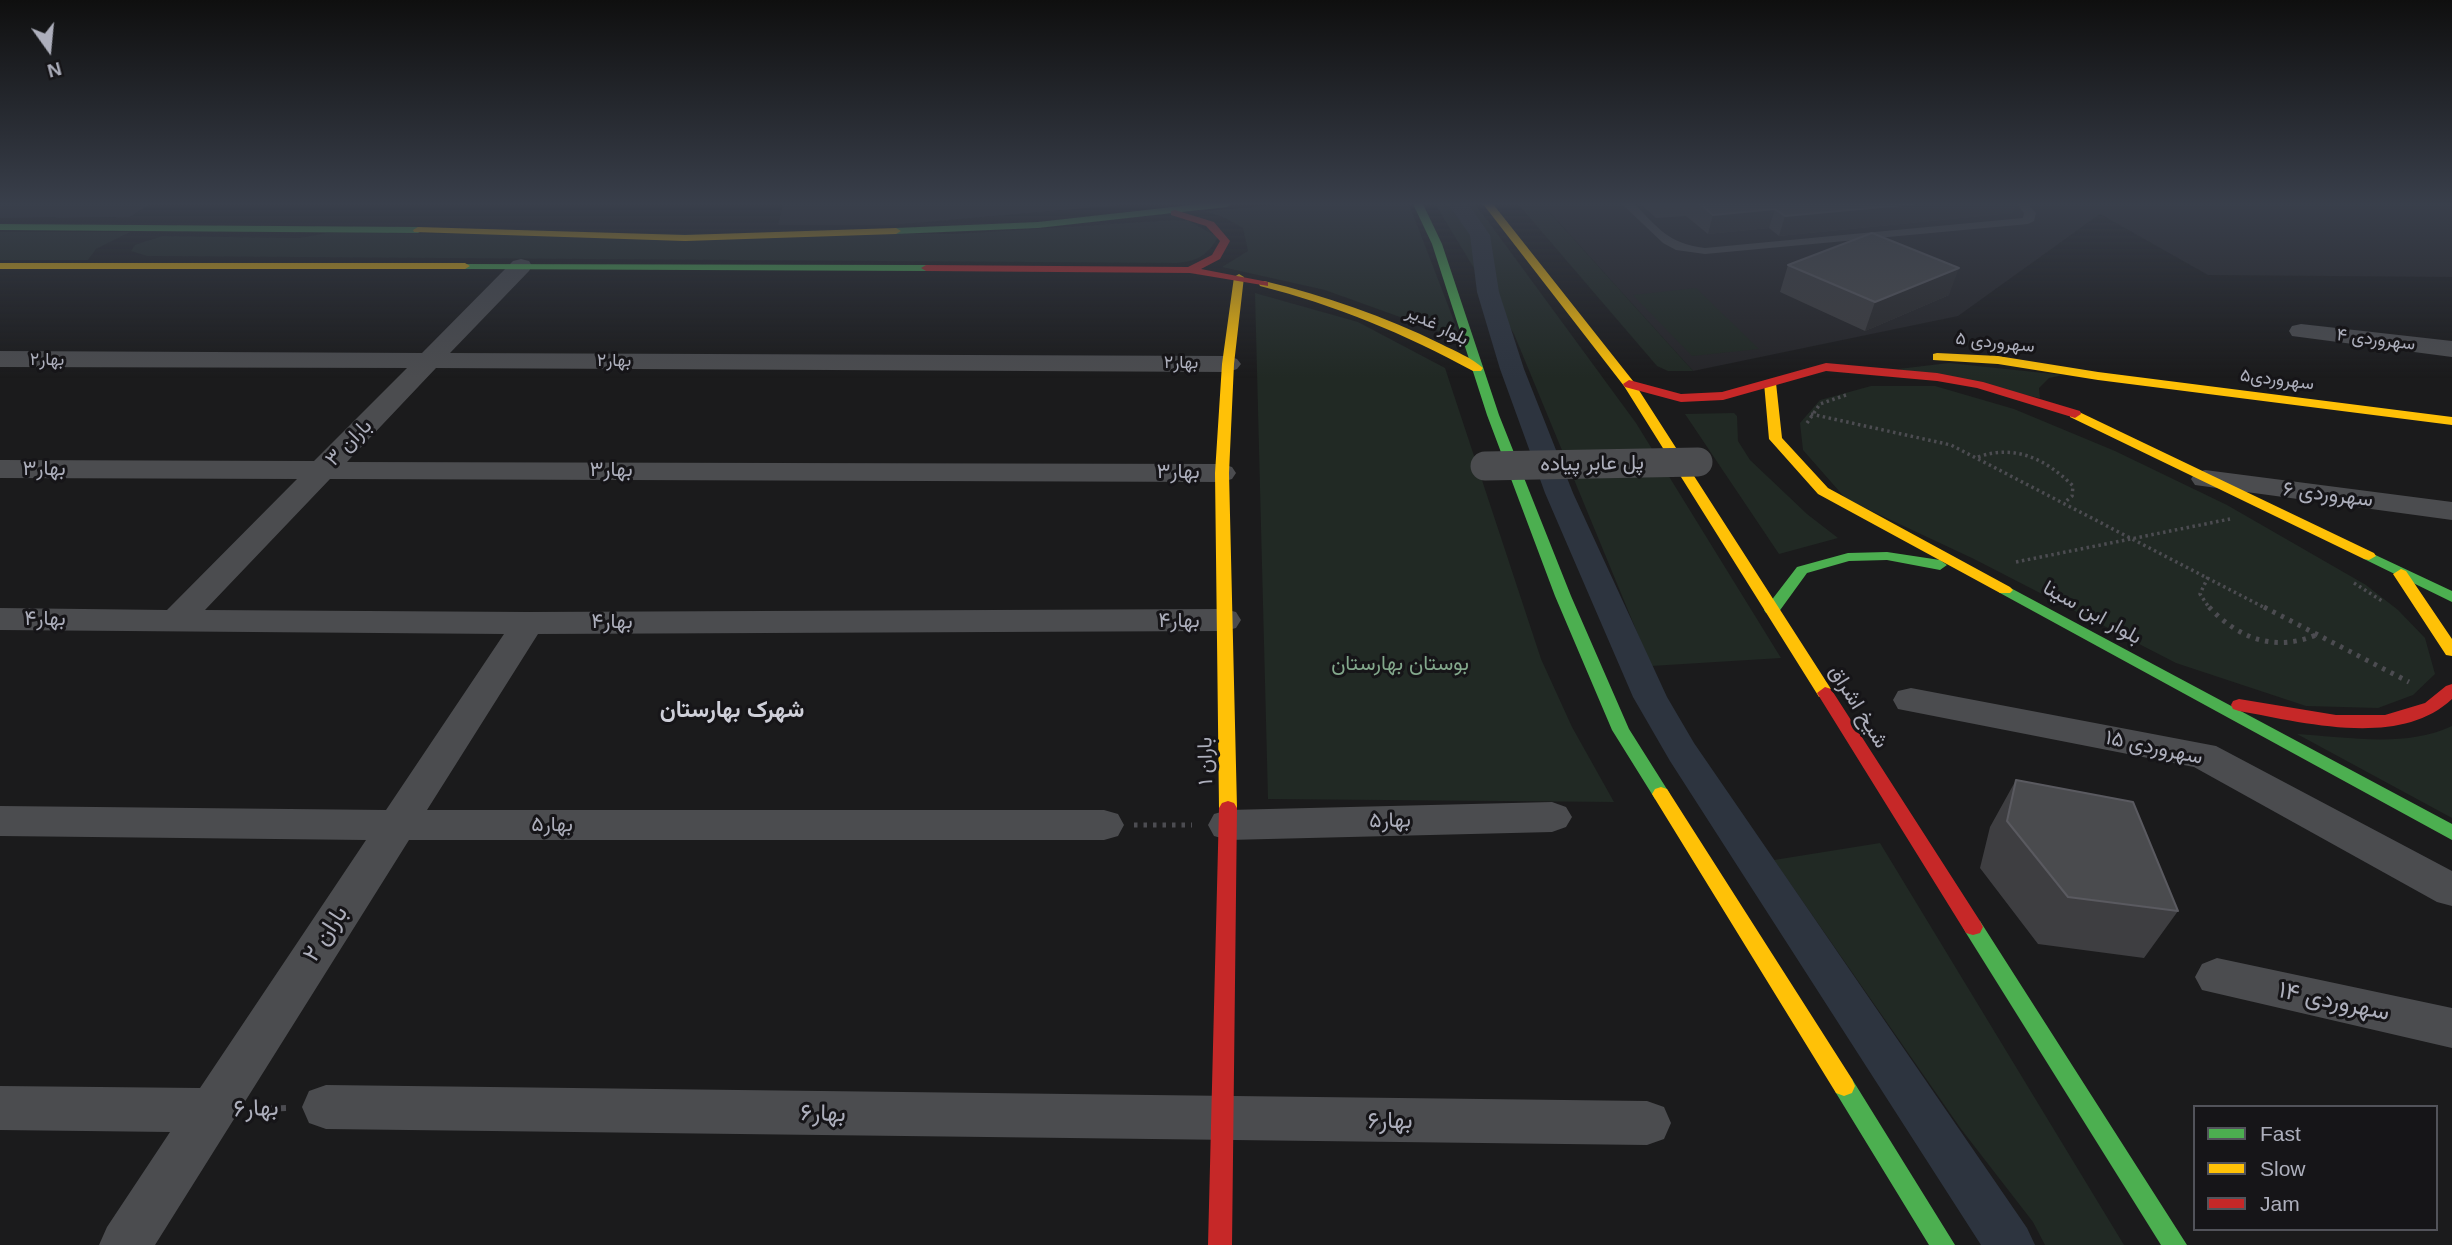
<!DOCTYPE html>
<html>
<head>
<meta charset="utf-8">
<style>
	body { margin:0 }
	#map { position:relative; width:2452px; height:1245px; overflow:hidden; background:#1b1b1c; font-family:Helvetica,sans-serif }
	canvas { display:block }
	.legend { position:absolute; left:2193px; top:1105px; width:245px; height:126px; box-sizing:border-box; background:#161518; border:2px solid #52535a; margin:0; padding:9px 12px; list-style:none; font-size:21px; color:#adafbc }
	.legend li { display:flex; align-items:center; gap:14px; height:35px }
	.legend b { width:35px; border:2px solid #52535a }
	.north { position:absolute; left:14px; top:14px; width:70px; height:70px; -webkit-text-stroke:5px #161518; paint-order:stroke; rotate:165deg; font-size:19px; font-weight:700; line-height:28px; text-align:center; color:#adafbc }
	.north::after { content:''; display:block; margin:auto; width:24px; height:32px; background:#adafbc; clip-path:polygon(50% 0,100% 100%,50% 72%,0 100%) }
</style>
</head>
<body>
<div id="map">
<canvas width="2452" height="1245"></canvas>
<ul class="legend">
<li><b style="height:9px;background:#4caf50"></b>Fast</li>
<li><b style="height:9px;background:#ffc107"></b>Slow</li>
<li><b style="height:9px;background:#c62828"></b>Jam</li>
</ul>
<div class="north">N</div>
</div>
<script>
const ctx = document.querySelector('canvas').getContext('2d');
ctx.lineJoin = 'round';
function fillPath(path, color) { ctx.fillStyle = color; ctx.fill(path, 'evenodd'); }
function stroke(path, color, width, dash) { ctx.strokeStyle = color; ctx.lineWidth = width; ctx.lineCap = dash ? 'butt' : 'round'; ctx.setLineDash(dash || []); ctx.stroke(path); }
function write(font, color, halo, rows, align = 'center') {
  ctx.font = font + ' Helvetica,Vazirmatn,sans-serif'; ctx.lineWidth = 6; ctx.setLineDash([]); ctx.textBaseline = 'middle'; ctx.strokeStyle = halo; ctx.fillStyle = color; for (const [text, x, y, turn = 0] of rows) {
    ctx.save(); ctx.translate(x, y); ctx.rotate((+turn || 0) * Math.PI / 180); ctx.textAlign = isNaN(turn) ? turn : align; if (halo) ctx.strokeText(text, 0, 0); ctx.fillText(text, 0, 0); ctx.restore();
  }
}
const built = new Path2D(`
	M0 204H150L130 217 0 218Z
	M783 204H1132L892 225H778Z
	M1542 204H2452V277L2208 275 2100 214 1958 316 1693 371Z`);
const green = new Path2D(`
	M1291 204H1409L1461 339 1325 290 1222 267 1248 251 1243 228 1225 218 1204 211Z
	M1435 204H1474L1485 217 1636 423 1781 658 1651 666 1514 334Z
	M1518 204H1542L1693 371H1668L1657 366Z
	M1174 220 1189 221 1218 237C1208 255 1198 261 1177 263L147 256 131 251 135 245 162 236 299 238 328 233 954 234Z
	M0 232H130L96 249 88 260H0Z
	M1696 288 1759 349 1692 356 1633 295Z
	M1255 293 1358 322 1445 368 1541 659 1572 727 1614 802 1268 799Z
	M1949 363 2063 375 2049 378 2039 388 2040 398 1898 369Z
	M1871 386H1935L2014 409 2115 451 2227 505 2366 585 2398 610 2425 638 2435 674 2413 695 2378 708 2306 706 2176 663 1974 559 1846 499 1803 450 1800 423 1820 400Z
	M1734 413 1737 416 1738 441 1750 460 1807 514 1838 538 1779 554 1685 414Z
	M2452 726V818L2297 734C2347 737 2406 748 2452 726Z
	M1880 843 2124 1245H2045L2033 1222 1961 1129 1774 860Z`);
const canal = new Path2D(`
	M1448 204H1468L1490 235 1499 292 1524 369 1573 493 1667 697 1694 743 2027 1228 2035 1245H1981L1670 761 1633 697 1545 493 1500 369 1477 292 1470 235Z`);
const pathFar2 = new Path2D(`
	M1811 414 1951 445 2267 609
	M1807 423 1820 404 1846 395
	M1978 457C2015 444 2046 459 2073 486L2072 496 2064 503
	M2016 562 2230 519
	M2208 577 2200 594 2210 609
	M2354 583 2382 601`);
const pathFar1 = new Path2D(`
	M2209 607C2239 639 2275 652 2316 635
	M2264 607 2409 682
	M1134 825H1192`);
const path = new Path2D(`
	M257 1109 290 1108`);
const lane = new Path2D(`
	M1622 204H1634C1660 229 1667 243 1705 248L2023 218 2024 213 2017 204H2028L2036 213 2034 221 2028 224 1705 254 1676 250 1663 243Z`);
const street = new Path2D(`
	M521 259 529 261 532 266 529 271 450 353 1228 356 1237 359 1241 364 1237 369 1228 372 436 368 347 462 1222 464 1232 467 1236 473 1232 479 1222 482 330 479 205 610 528 612 1224 609 1236 612 1241 620 1236 628 1224 631 538 634 427 810H1104L1118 814 1124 825 1118 836 1104 840H409L155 1245H99L107 1227 170 1132 0 1130V1086L200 1088 366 840 0 836V806L386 810 504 634 0 630V608L167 610 297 479 0 478V460L314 461 407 368 0 367V351L422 353 513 261Z
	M2301 324 2452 341V357L2292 336 2289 331 2292 326Z
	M2205 470 2452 502V520L2195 485 2191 479 2195 473Z
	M1911 688 2216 746 2452 871V906L2437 902 2194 767 1898 709 1893 700 1898 691Z
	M1552 802 1566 807 1572 817 1566 827 1552 832 1228 840 1214 836 1208 825 1214 814 1228 810Z
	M2217 958 2452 1008V1048L2202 990 2195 977 2202 964Z
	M326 1085 1647 1101 1664 1107 1671 1123 1664 1139 1647 1145 326 1129 309 1123 302 1107 309 1091Z`);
const fast = new Path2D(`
	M1199 204H1232L1227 207 1038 228 896 234 891 231 896 228 1038 222Z
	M1413 204H1423L1442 244 1499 415 1571 596 1629 729 1670 794 1667 799 1661 801 1655 799 1612 730 1555 596 1487 415 1432 244Z
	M0 224 418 227 423 230 418 233 0 230Z
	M461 264 926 265 931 268 926 271 465 269 460 266Z
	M1887 552 1940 560 1947 565 1940 570 1887 560 1849 561 1807 573 1778 613H1766L1764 610 1797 567 1848 553Z
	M2369 552 2452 591V602L2364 559 2362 556Z
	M2005 585 2452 824V840L2000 593 1997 590Z
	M1973 919 1980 921 2187 1245H2161L1966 933 1963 927 1966 921Z
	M1844 1076 1852 1079 1955 1245H1929L1836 1093 1833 1086 1836 1079Z`);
const slow = new Path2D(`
	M1483 204H1493L1633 381 1831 689 1833 693 1831 697H1819L1624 386Z
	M418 227 685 235 896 228 901 231 896 234 685 241 414 232 413 230Z
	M0 263H465L470 266 465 269H0Z
	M1239 274 1244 277 1234 364 1229 473 1237 808 1234 813 1228 815 1222 813 1219 808 1215 473 1222 364 1234 277Z
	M1264 281C1326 296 1384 316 1441 344 1455 351 1472 358 1483 368L1481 371H1473C1405 334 1335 305 1260 286L1259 284Z
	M1937 353 1998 356 2098 372 2452 417V425L2098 380 1998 364 1933 360V354Z
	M1770 379 1776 383 1782 438 1828 488 2010 587 2013 590 2010 593H2000L1818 494 1769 439 1764 383Z
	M2075 410 2374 553 2376 556 2369 560 2364 559 2070 417V411Z
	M2401 569 2406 571 2452 639V656L2446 655 2393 574Z
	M1661 787 1667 789 1852 1079 1855 1086 1852 1093 1844 1096 1836 1093 1655 799 1652 794 1655 789Z`);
const jam = new Path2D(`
	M1175 210 1214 222 1230 241 1220 259 1201 269 1268 282V286L1190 273 926 271 921 268 926 265 1188 267 1212 255 1220 241 1206 226 1171 215V211Z
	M1826 363 1937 373 1983 382 2080 411 2081 414 2075 418 1977 388 1937 381 1826 371 1723 400 1681 402 1625 387 1623 384 1629 380 1681 394 1722 392Z
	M2452 684V699C2399 749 2302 722 2239 711L2233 709 2231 705 2233 701 2239 699 2336 715H2385L2425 703 2446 686Z
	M1825 687 1831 689 1980 921 1983 927 1980 933 1973 935 1966 933 1817 693Z
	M1228 801 1234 803 1237 808 1232 1245H1208L1219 808 1222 803Z`);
const streetBridge = new Path2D(`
	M1485 466 1698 462`);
const wall = new Path2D(`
	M1641 204H2016L2012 213 1779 236 1769 228 1708 234 1686 216 1656 218Z
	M1788 265 1949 295 1865 331 1780 292Z
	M2016 780 2178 911 2144 958 2038 944 1980 868 1990 827Z`);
const shadedWall = new Path2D(`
	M1914 204H2016L2012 213 1779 236 1785 216Z
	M1775 209 1769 228 1708 234 1713 215Z
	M1959 268 1949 295 1865 331 1875 302Z`);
const building = new Path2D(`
	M1700 204H1914L1785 216 1775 209 1713 215Z
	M1872 233 1959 268 1875 302 1788 265Z
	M2016 780 2133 802 2178 911 2068 897 2007 821Z`);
const farStreetnames = [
	["بلوار غدیر",1437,326,26],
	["سهروردی ۴",2376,340,7],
	["سهروردی ۵",1995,343,6],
	["بهار۲",47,360],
	["بهار۲",614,361],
	["بهار۲",1181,363],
	["سهروردی۵",2277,380,7]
];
const streetNames = [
	["باران ۳",349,443,-46],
	["پل عابر پیاده",1592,464,-1],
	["بهار۳",44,469],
	["بهار۳",611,470],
	["بهار۳",1178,472],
	["سهروردی ۶",2328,495,7],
	["بلوار ابن سینا",2092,613,29],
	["بهار۴",45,619],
	["بهار۴",1179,621],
	["بهار۴",612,622],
	["شیخ اشراق",1858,707,58],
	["سهروردی ۱۵",2154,748,12],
	["باران ۱",1206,761,-91],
	["بهار۵",1390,821,-1],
	["بهار۵",552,825]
];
const parkNames = [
	["بوستان بهارستان",1400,664]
];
const neighbourhoodNames = [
	["شهرک بهارستان",732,711]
];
const nearStreetnames = [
	["باران ۲",326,934,-57],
	["سهروردی ۱۴",2334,1002,12],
	["بهار۶",256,1109,-2],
	["بهار۶",823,1114,1],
	["بهار۶",1390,1121]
];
fillPath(built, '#252528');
fillPath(green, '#212924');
fillPath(canal, '#2d343f');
stroke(pathFar2, '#4c4c51', 3.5, [2.5, 3.5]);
stroke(pathFar1, '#4c4c51', 5, [3.5, 6]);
stroke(path, '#4c4c51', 6, [5, 7]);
fillPath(lane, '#4b4c4f');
fillPath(street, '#4b4c4f');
fillPath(fast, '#4caf50');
fillPath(slow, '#ffc107');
fillPath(jam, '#c62828');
stroke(streetBridge, '#4b4c4f', 29);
fillPath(wall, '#3e3e41');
fillPath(shadedWall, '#2b2b2d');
fillPath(building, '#4a4b4e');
stroke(building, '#5a5a60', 2);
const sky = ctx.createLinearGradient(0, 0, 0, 378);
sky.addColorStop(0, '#0f0f0f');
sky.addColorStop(0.54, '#393f4b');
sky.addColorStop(1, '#393f4b00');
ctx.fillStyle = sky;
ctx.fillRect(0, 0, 2452, 378);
write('18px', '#adafbc', '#161518', farStreetnames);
write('21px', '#adafbc', '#161518', streetNames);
write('21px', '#83a88c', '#161518', parkNames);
write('bold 23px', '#cecfd8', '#161518', neighbourhoodNames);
write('24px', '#adafbc', '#161518', nearStreetnames);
</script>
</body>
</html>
